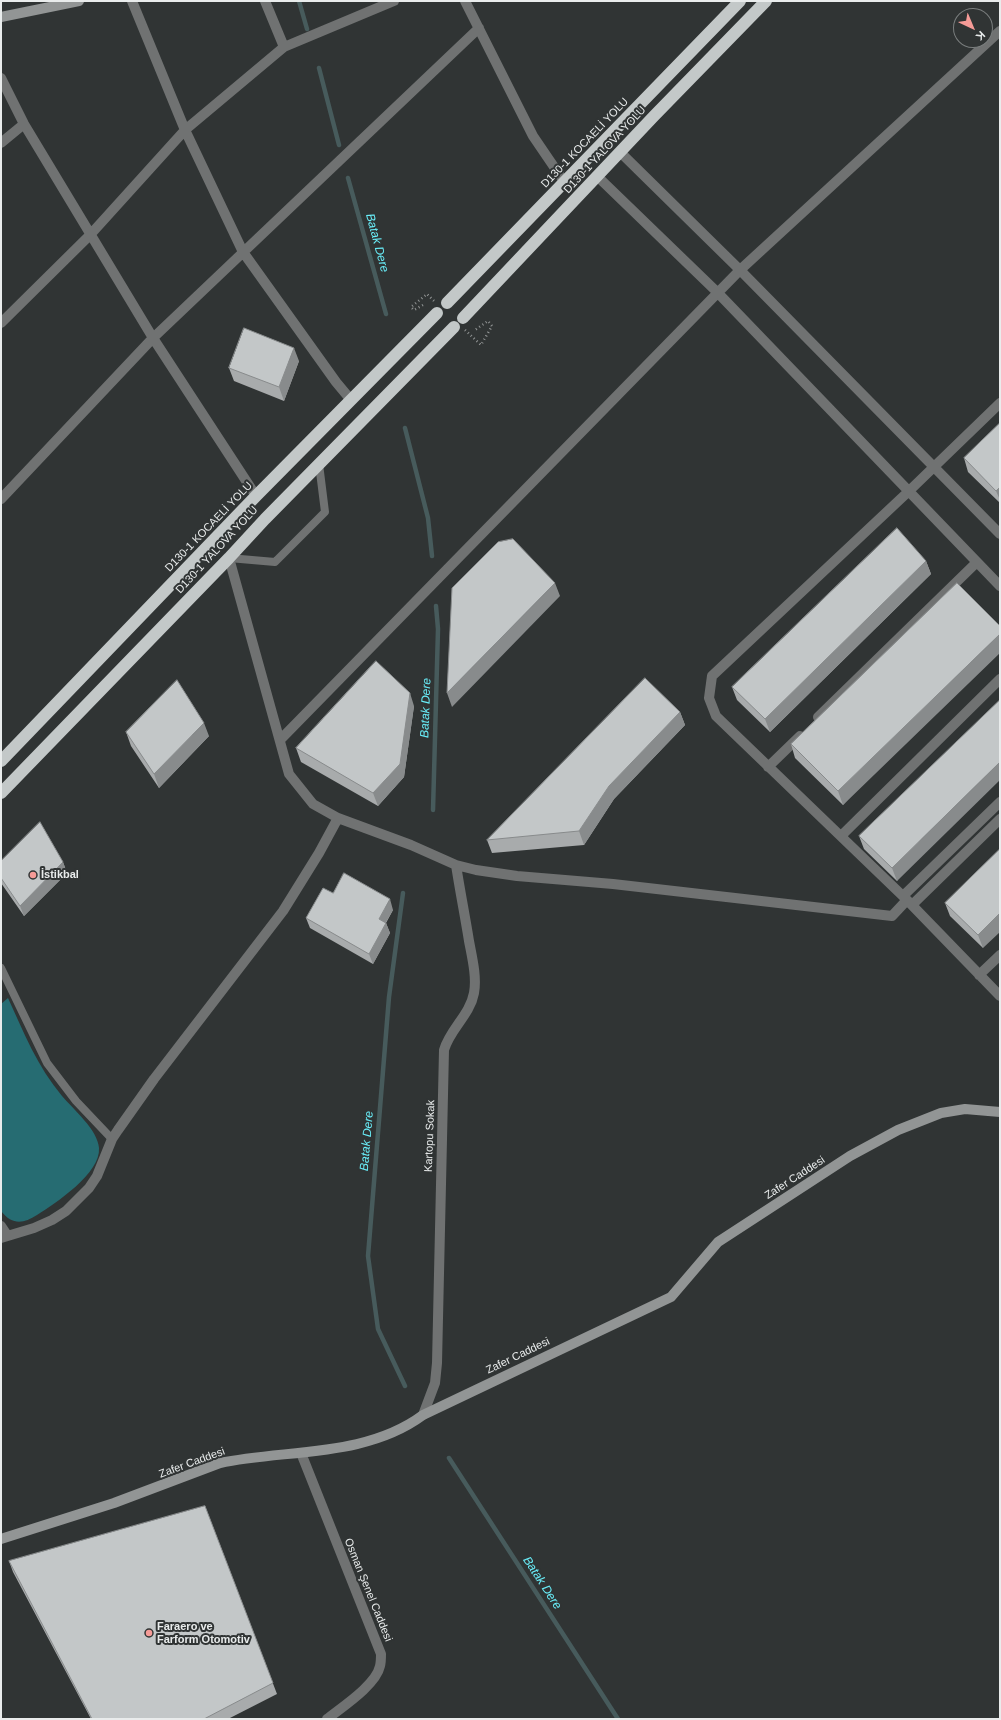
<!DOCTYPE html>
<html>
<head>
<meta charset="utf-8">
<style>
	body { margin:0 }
	#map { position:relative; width:1001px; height:1720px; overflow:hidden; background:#303434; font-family:Arial,sans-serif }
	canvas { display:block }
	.frame { position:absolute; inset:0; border:2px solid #e9ecec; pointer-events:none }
	.north { position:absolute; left:953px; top:8px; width:40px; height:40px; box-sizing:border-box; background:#303434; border:1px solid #7a7e7e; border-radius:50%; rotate:136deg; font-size:11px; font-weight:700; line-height:16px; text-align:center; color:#e9ecec }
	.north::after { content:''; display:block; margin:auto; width:14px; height:18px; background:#f59b97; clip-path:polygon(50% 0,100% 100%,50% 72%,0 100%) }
</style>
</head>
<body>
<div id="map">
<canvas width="1001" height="1720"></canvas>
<div class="frame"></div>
<div class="north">K</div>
</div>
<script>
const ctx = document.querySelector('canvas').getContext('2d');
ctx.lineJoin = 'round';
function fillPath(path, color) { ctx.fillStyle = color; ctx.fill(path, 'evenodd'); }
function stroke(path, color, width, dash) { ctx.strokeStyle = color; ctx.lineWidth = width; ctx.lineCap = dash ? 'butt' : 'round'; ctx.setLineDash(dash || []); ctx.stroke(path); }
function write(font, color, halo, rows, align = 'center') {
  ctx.font = font + ' Arial,sans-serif'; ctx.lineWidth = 4; ctx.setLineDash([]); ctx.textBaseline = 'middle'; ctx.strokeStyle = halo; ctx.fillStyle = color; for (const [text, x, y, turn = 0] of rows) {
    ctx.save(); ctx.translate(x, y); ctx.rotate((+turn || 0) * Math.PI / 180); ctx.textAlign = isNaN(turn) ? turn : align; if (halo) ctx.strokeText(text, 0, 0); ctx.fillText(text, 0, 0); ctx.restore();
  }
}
const forest = new Path2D(`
	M8 998C24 1033 37 1066 62 1096 73 1109 98 1130 99 1148 101 1173 56 1203 37 1215 23 1224 12 1225 1 1211V1004Z`);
const stream = new Path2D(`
	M299 1 307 29
	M319 68 339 145
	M348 178 386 314
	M405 428 428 518 432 556
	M433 810 438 629 436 606
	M403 893 389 997 368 1256 378 1329 405 1386
	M449 1458 618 1719`);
const path = new Path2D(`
	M423 305 414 310 411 307 427 294 434 301
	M465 330 481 345 492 326 488 321 475 330`);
const lane = new Path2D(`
	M229 558 275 562 325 512 319 464
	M1 968 47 1063 76 1101 112 1139`);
const street = new Path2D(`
	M132 1 185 130 243 252 336 382 351 400
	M265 1 284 47
	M465 1 533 136 565 183
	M1 78 24 124 153 338 256 496
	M1 143 24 124
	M621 153 740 270 1000 534
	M598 177 717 292 1000 586
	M1 323 90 235 185 130 284 47 394 1
	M1000 403 909 491 712 676 709 698 716 716 907 900 1000 996
	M1 499 153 338 479 28
	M229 558 289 774 313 804 338 818 411 845 456 865 476 870 517 876 613 884 892 916 907 900
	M818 717 977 562
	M280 740 740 270 1000 31
	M768 767 800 736
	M841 836 1000 679
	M903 896 1000 802
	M912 905 1000 819
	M979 975 1000 955
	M1 1226 7 1235
	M1 1238 34 1228 52 1220 66 1211 89 1188 97 1176 112 1139 118 1130 154 1079 283 911 319 853 338 818
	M423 1415 435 1383 437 1363 444 1050C450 1029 470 1015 474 993 477 977 472 957 469 941 465 916 460 891 456 865
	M301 1453 381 1654C381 1658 381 1662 380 1666 376 1685 342 1707 327 1719`);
const secondary = new Path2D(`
	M1 17 79 1
	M1 1539 114 1503 220 1463C286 1449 365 1458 423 1415L671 1297 718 1242 850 1156 898 1130 941 1113 965 1109 1000 1112`);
const highway = new Path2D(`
	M447 303 740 1
	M463 318 654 116 766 1
	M1 761 256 496 437 313
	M1 793 229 558 265 519 454 327`);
const wall = new Path2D(`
	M299 361 284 401 234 381 229 368Z
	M1000 423V503L968 472 964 458Z
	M926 561 931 574 770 732 737 700 732 687Z
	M1000 626 843 805 795 758 791 744Z
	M1000 700 897 881 864 849 859 836Z
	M414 706 404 777 378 806 301 762 296 748Z
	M680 712 685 725 614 799 584 845 492 853 487 840Z
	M126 732 209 736 159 788 131 746Z
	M1000 849 983 948 950 916 945 903Z
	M1 861 63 862 67 873 24 916 1 883Z
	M333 893 393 910 386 923 390 933 373 964 310 928 306 918Z
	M205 1506 277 1694 228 1719H91L13 1572 9 1561Z`);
const shadedWall = new Path2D(`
	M294 348 299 361 284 401 279 387Z
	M1000 487V500L996 491Z
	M926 561 931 574 770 732 765 719Z
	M555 583 560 596 452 707 447 693Z
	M1000 634V653L843 805 838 791Z
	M410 693 414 706 404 777 378 806 373 793Z
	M680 712 685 725 614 799 584 845 579 831 609 786Z
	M204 723 209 736 159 788 154 774Z
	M1000 762V780L897 881 892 868Z
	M63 862 67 873 24 916 20 906Z
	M390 899 393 910 382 929 379 919Z
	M1000 913V932L983 948 978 935Z
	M386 923 390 933 373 964 369 954Z`);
const building = new Path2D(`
	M244 328 294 348 279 387 229 368Z
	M1000 423V487L996 491 964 458Z
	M897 528 926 561 765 719 732 687Z
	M513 539 555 583 447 693 452 588 498 542Z
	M957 583 1000 626V634L838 791 791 744Z
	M376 661 410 693 400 764 373 793 296 748Z
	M645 678 680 712 609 786 579 831 487 840Z
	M177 680 204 723 154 774 126 732Z
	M1000 700V762L892 868 859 836Z
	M40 822 63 862 20 906 1 878V861Z
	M1000 849V913L978 935 945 903Z
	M344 873 390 899 379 919 386 923 369 954 306 918 323 888 333 893Z
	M205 1506 273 1683 204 1719H92L9 1561Z`);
const markers = [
	[33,875,4,"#f59b97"],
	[149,1633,4,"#f59b97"]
];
const streetNames = [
	["D130-1 KOCAELİ YOLU",585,143,-46],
	["D130-1 YALOVA YOLU",605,150,-47],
	["D130-1 KOCAELİ YOLU",209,527,-46],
	["D130-1 YALOVA YOLU",217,550,-47],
	["Kartopu Sokak",430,1136,-88],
	["Zafer Caddesi",795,1178,-33],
	["Zafer Caddesi",518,1356,-26],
	["Zafer Caddesi",192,1463,-20],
	["Osman Şenel Caddesi",368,1590,68]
];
const poiNames = [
	["İstikbal",41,875],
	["Faraero ve",157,1627],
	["Farform Otomotiv",157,1640]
];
const waterNames = [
	["Batak Dere",377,243,75],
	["Batak Dere",426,708,-88],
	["Batak Dere",367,1141,-85],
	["Batak Dere",542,1583,57]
];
fillPath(forest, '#266c72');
stroke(stream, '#475b5c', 4.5);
stroke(path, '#919494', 2.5, [1, 3]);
stroke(lane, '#707272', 8);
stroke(street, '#707272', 10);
stroke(secondary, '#929595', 10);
stroke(highway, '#c3c8c8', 12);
fillPath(wall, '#a8abac');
fillPath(shadedWall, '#888b8c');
fillPath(building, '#c3c7c8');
stroke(building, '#888b8c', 1);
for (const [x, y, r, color] of markers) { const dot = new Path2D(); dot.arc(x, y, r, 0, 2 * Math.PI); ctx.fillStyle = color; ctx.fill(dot); stroke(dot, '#303434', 1.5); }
write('11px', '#e9ecec', '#303434', streetNames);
write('bold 11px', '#e9ecec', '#303434', poiNames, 'left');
write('italic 12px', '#69eef9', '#303434', waterNames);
</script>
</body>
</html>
